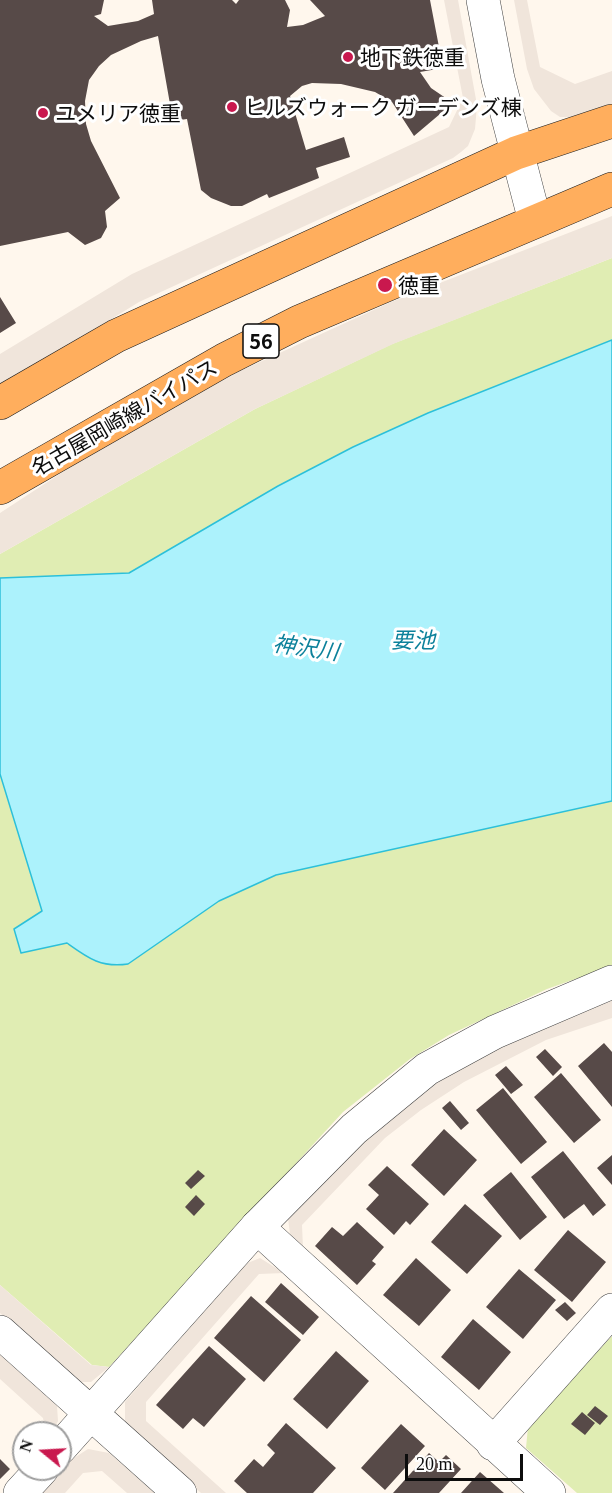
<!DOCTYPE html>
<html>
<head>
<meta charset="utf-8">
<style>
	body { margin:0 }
	#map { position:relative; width:612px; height:1493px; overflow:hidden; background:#fff7ed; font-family:Georgia,serif }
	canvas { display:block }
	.north { position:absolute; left:12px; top:1421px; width:60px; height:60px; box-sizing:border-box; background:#fff; border:2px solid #9e9e9e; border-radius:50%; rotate:288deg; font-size:16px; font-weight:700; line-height:24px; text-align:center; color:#0d0d0d }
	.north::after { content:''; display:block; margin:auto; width:21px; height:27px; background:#c9184e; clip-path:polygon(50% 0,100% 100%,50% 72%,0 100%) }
	.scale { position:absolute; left:405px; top:1454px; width:118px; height:27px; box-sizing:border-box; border:3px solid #0d0d0d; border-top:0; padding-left:8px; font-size:18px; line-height:21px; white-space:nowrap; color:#0d0d0d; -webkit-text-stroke:4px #fff; paint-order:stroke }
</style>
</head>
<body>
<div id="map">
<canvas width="612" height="1493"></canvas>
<div class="north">N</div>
<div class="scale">20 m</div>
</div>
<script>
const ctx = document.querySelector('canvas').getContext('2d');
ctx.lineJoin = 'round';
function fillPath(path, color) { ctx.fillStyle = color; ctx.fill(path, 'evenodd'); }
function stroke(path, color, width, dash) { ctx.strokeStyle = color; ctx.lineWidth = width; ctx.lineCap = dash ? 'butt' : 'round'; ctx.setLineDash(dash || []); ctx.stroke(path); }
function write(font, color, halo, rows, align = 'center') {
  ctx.font = font + ' Georgia,"Noto Sans JP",serif'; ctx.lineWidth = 6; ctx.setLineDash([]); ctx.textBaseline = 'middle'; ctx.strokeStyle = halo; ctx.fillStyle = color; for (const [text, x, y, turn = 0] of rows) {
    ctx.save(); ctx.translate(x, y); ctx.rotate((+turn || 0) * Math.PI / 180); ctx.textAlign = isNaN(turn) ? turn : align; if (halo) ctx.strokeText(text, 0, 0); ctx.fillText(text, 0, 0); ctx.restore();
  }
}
const green = new Path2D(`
	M612 258V966L547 989 449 1035 410 1059 343 1112 109 1367 92 1365 0 1285V554L255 409 392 344Z
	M612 1336V1493H577L526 1448 528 1427Z`);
const plaza = new Path2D(`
	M444 0H458L477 105 475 129 468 146 461 152 453 158 139 302 0 388V354L132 274 449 127 463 98Z
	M514 0H527L540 67 575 84 612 71V104L574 117H560L551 111 534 89 527 69Z
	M612 216V258L393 344 255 409 0 554V513L95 451 238 372 391 302Z
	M612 1000V1018L546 1040 464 1082 421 1110 385 1138 302 1225 303 1248 290 1234 288 1218 373 1127 473 1057Z
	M260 1258 284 1273 259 1274 146 1402V1421L226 1493H201L131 1429 125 1422V1402L245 1264Z
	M0 1285 91 1365 109 1367 91 1382H78L0 1313Z
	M0 1354 57 1406 58 1421 52 1433H45L43 1418 0 1379Z
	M88 1449 109 1453 155 1493H127L102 1471 83 1473 65 1493H41L71 1460Z`);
const water = new Path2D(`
	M612 340V801L276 875 219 901 128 964C101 968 88 958 67 943L21 953 14 929 42 911 0 774V578L129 573 278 486 353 447 428 413Z`);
const building = new Path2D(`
	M0 0H104L101 14 94 16 108 26 138 21 154 14 152 0H232L236 4 239 0H285L290 10 287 27 303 25 325 16 310 0H430L443 68 420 72 431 88 453 103 414 136 392 102 375 92 341 84 312 83 302 86 290 96 306 150 344 137 350 157 316 168 319 178 269 198 267 194 242 206H231L211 198 201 190 187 119 173 121 158 36 141 41 111 55 99 66 89 80 85 101 86 124 91 141 120 198 105 211 107 227 101 238 85 245 68 232 0 246Z
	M0 297 16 323 0 333Z
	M604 1043 612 1052V1107L578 1066Z
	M545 1049 562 1067 553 1076 536 1057Z
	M506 1066 523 1085 511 1094 495 1075Z
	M561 1073 601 1120 574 1143 534 1097Z
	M503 1088 547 1142 521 1164 476 1110Z
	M450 1101 469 1123 461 1130 442 1108Z
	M444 1129 477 1160 444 1196 411 1165Z
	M563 1151 606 1205 593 1216 584 1204 564 1219 531 1177Z
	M612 1155V1185L597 1168Z
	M387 1166 429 1204 410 1225 406 1221 394 1235 366 1209 379 1195 368 1185Z
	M198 1170 205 1176 191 1189 185 1183Z
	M511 1172 547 1217 520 1240 483 1195Z
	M196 1195 205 1204 194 1216 185 1207Z
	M465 1204 502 1236 467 1274 431 1242Z
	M357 1222 384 1247 372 1261 376 1264 357 1285 315 1246 332 1227 343 1236Z
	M568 1230 606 1262 572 1302 534 1270Z
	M416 1258 451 1290 419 1326 383 1295Z
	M519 1269 556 1300 523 1339 486 1307Z
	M281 1283 319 1317 303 1335 265 1302Z
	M251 1296 301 1340 264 1382 214 1338Z
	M565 1302 576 1313 567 1321 555 1310Z
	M473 1319 511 1352 479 1390 441 1357Z
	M209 1346 246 1379 204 1427 193 1418 183 1429 156 1405Z
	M336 1351 369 1381 327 1429 293 1399Z
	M595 1406 608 1416 600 1425 587 1415Z
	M582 1412 595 1423 585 1435 571 1424Z
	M286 1423 336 1468 313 1493H247L234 1481 254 1459 263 1467 275 1453 267 1445Z
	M401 1424 425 1446 385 1490 361 1468Z
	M429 1453 439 1462 446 1455 461 1469 439 1493H393Z
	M0 1459 10 1469 0 1479Z
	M480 1472 504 1493H461Z`);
const minor = new Path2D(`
	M257 1227 549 1493
	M493 1444 612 1310`);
const tertiary = new Path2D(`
	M483 0 498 79 535 221
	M0 1332 180 1493
	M60 1448 257 1227 354 1129 427 1069 495 1032 612 982
	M20 1493 42 1469`);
const primary = new Path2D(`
	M0 403 116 336 516 153 612 121
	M0 488 224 360 299 322 612 189`);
const markers = [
	[348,57,6,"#c9184e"],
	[232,107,6,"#c9184e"],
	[43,113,6,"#c9184e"],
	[385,285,8,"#c9184e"]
];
const shields = [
	[261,341,36]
];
const shieldNames = [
	["56",261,341]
];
const poiNames = [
	["地下鉄徳重",360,57],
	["ヒルズウォーク ガーデンズ棟",244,107],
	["ユメリア徳重",55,113],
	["徳重",398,285]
];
const streetNames = [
	["名古屋岡崎線バイパス",124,417,-30]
];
const waterNames = [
	["要池",413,640],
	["神沢川",306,647,8]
];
fillPath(green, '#e0edb3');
fillPath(plaza, '#f0e5db');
fillPath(water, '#acf2fc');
stroke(water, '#2cc0d9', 1.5);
fillPath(building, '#574a48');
stroke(minor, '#404040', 34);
stroke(tertiary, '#404040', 34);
stroke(primary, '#1e1e1e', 34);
stroke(minor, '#fff', 33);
stroke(tertiary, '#fff', 33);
stroke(primary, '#ffae5d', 33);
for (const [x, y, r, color] of markers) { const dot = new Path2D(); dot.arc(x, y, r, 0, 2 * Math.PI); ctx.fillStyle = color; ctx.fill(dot); stroke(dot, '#fff', 2); }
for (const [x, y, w] of shields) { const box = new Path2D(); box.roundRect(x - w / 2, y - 17, w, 34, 4.5); ctx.fillStyle = '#fff'; ctx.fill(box); stroke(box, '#0d0d0d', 1.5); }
write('bold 20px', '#0d0d0d', null, shieldNames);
write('21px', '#0d0d0d', '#fff', poiNames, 'left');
write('21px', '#0d0d0d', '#fff', streetNames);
write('italic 22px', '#0c819b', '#fff', waterNames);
</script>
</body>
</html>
